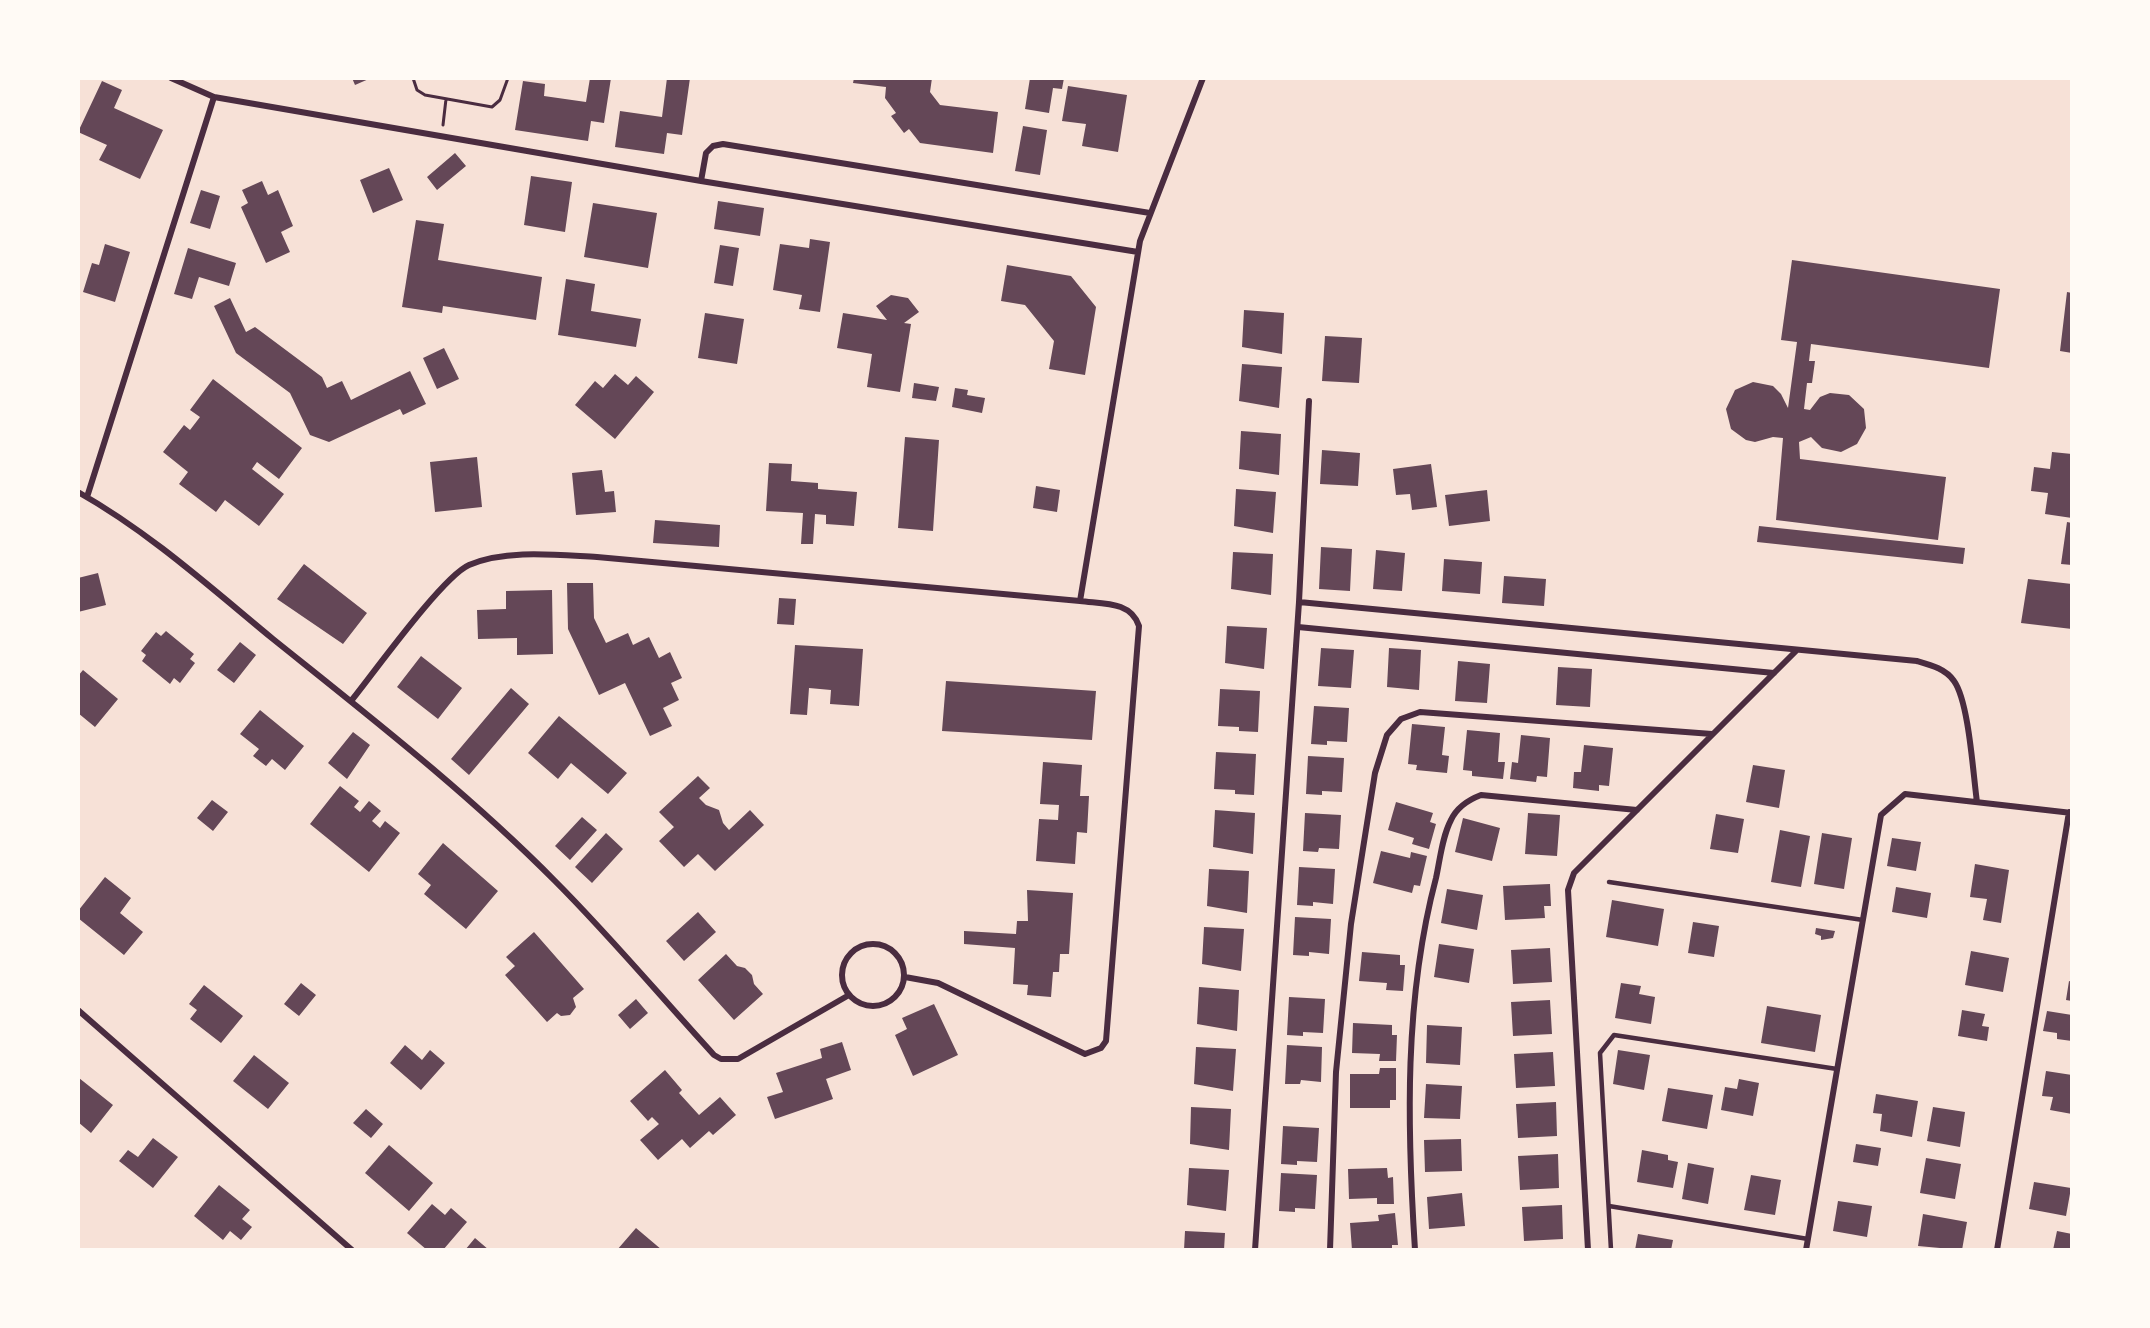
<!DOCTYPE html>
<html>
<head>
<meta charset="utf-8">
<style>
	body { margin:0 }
	#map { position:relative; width:2150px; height:1328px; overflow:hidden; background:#f7e1d7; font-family:Commissioner,sans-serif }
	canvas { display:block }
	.frame { position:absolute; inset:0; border:80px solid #fffaf5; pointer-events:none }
</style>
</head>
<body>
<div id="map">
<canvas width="2150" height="1328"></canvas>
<div class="frame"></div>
</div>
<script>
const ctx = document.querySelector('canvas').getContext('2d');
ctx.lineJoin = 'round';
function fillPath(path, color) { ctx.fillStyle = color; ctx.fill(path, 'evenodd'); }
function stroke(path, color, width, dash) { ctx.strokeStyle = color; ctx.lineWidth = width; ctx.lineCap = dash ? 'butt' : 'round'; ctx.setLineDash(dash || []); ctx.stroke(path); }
const building = new Path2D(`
	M352 78H371L355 85Z
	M590 78H611L604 123 591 121 588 141 515 130 523 81 545 84 544 96 586 102Z
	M667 78H690L682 135 667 133 664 154 615 147 620 111 662 117Z
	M854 78H932L930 92 940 105 998 112 993 153 920 143 909 129 904 133 891 116 896 113 885 98 886 87 853 83Z
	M1030 78H1064L1062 89 1053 88 1049 113 1025 109Z
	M102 81 122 90 114 108 163 130 140 179 99 160 107 145 78 132Z
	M1068 86 1127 95 1118 152 1082 146 1086 124 1062 121Z
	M1023 126 1047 130 1040 175 1015 171Z
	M455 153 466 166 437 190 427 177Z
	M389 168 403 200 373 213 360 180Z
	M531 176 572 182 565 232 524 225Z
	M262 181 268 195 278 190 293 226 281 232 290 252 266 263 241 207 248 203 242 190Z
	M201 190 220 196 210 229 190 223Z
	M718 201 764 208 760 236 714 229Z
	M593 203 657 213 648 268 584 257Z
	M416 220 444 224 438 260 542 277 536 320 443 306 442 313 402 307Z
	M810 239 830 242 820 312 799 309 802 295 773 290 780 244 809 248Z
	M105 244 130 252 115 302 83 292 92 263 99 265Z
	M720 245 739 248 733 286 714 283Z
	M188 248 236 263 229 286 199 277 192 299 174 294Z
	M1792 260 2000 289 1989 368 1811 344 1809 361H1815L1812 383H1807L1804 409 1810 410 1820 397 1830 393 1849 395 1864 409 1866 428 1857 444 1841 452 1822 448 1811 437 1799 442 1800 459 1946 477 1938 540 1776 520 1783 438 1773 437 1755 442 1746 440 1731 429 1726 409 1735 390 1753 382 1773 386 1781 394 1788 408 1797 342 1781 340Z
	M1007 265 1071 276 1096 307 1085 375 1049 369 1054 341 1025 305 1001 301Z
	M566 279 595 284 591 311 641 319 636 347 558 335Z
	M2067 292 2072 293V353L2060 351Z
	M891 295 908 298 919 312 904 323 911 324 900 392 867 387 872 354 837 348 843 313 887 320 876 306Z
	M230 298 246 332 255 327 322 377 327 388 342 381 351 400 410 371 426 404 403 415 400 409 329 442 310 435 290 393 236 353 214 306Z
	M1244 310 1284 313 1282 354 1242 347Z
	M705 313 744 319 737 364 698 358Z
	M1325 336 1362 338 1359 383 1322 381Z
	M444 348 459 379 437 389 423 358Z
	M1242 364 1282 367 1279 408 1239 401Z
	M615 374 628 385 636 376 654 392 615 439 575 405 595 381 603 388Z
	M213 379 302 448 279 479 257 462 252 469 284 494 259 526 225 500 216 512 179 484 188 472 163 452 184 425 190 430 200 417 190 410Z
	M914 383 939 387 936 401 912 398Z
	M955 388 968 390 967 395 985 398 982 413 952 407Z
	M1241 431 1281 434 1279 475 1239 469Z
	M905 437 939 440 933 531 898 528Z
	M1322 450 1360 453 1358 486 1320 484Z
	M2052 452 2072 454V518L2045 514 2048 493 2031 491 2034 467 2050 469Z
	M477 457 482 507 435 512 430 462Z
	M769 463 792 464 791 481 818 483V489L857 492 854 526 826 524V515L815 514 813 544H801L803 513 766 511Z
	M1431 464 1437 507 1412 510 1410 494 1396 495 1393 469Z
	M602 470 605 492 614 491 616 512 576 515 572 473Z
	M1036 486 1060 490 1057 512 1033 508Z
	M1236 489 1276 492 1273 533 1234 526Z
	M1487 490 1490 521 1449 526 1445 495Z
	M655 520 720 525 719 547 653 543Z
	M2067 522 2072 523V565L2061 564Z
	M1759 526 1965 548 1963 564 1757 542Z
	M1321 547 1352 549 1350 591 1319 589Z
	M1376 550 1405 553 1402 591 1373 589Z
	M1233 552 1273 554 1271 595 1231 589Z
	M1444 559 1482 562 1480 594 1442 591Z
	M304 564 367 613 343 644 277 599Z
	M98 573 106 605 78 612V578Z
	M1504 576 1546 579 1544 606 1502 603Z
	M2028 579 2072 584V629L2021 623Z
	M567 583H593L594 618 606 643 628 633 633 645 649 637 659 658 670 652 682 678 671 683 679 700 663 708 672 726 650 736 625 683 599 695 568 629Z
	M552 590 553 654 517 655V638L478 639 477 610 506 609V591Z
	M779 598 796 599 794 625 777 624Z
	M1227 626 1267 628 1264 669 1225 663Z
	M166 631 194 654 190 659 195 663 180 683 174 678 170 684 142 661 146 655 141 651 156 632 161 636Z
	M240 642 256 655 234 683 217 670Z
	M795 645 863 649 859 706 830 704 831 690 809 688 807 715 790 714Z
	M1321 648 1354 650 1351 688 1318 686Z
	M1389 648 1421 650 1419 690 1387 687Z
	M421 656 462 688 438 719 397 687Z
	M1458 661 1490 664 1487 703 1455 701Z
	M1558 667 1592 669 1590 707 1556 705Z
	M83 670 118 699 95 727 78 713V676Z
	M946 681 1096 691 1092 740 942 731Z
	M511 688 529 704 469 775 451 759Z
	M1220 689 1260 691 1258 732 1239 731V727L1218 726Z
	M1314 706 1349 708 1347 742 1327 741V745L1311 744Z
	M260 710 304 746 285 770 272 759 266 766 253 756 259 749 240 734Z
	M559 716 627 773 608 794 571 763 558 779 528 753Z
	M1412 724 1445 727 1442 755 1449 756 1447 773 1416 770 1417 765 1408 764Z
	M1467 730 1500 733 1498 762H1505L1503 779 1472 776V771L1463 770Z
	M353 732 370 745 347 779 328 763Z
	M1521 735 1550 738 1547 777 1537 776 1536 782 1510 779 1512 762 1518 763Z
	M1584 745 1613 748 1609 786 1599 785V791L1573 788 1574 772H1581Z
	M1216 752 1256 754 1254 795 1235 794V790L1214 789Z
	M1308 756 1344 758 1342 792 1322 791V795L1306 794Z
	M1043 762 1082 765 1080 796H1089L1087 833 1077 832 1075 864 1036 861 1039 819 1058 820 1059 805 1040 804Z
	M1753 765 1785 770 1779 808 1746 802Z
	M698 776 710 788 699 798 706 805 719 810 723 823 729 830 750 810 764 825 715 871 698 854 684 867 659 841 674 827 659 812Z
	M340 786 359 801 354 807 360 812 369 801 381 811 372 821 380 828 385 821 400 833 369 872 310 824Z
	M212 800 228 812 213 831 197 818Z
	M1396 802 1433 813 1430 822 1436 824 1429 849 1412 844 1414 838 1388 830Z
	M1215 810 1255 813 1253 854 1213 847Z
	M1305 813 1341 815 1339 849 1319 848 1318 852 1303 851Z
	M1528 813 1560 815 1557 856 1525 854Z
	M1716 814 1744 819 1738 853 1710 849Z
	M582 817 597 830 570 860 555 846Z
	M1463 818 1500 828 1492 861 1455 852Z
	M1780 830 1810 836 1801 887 1771 882Z
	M606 833 623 849 592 883 575 867Z
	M1822 833 1852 838 1844 889 1814 884Z
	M1892 838 1921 842 1916 871 1887 866Z
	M443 843 498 891 466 929 424 894 431 885 418 874Z
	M1381 851 1410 858 1411 852 1427 856 1420 886 1414 885 1412 893 1373 883Z
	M1975 864 2009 870 2001 923 1983 920 1987 899 1970 897Z
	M1299 867 1335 869 1333 904 1313 902V906L1297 905Z
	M1209 869 1249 871 1247 913 1207 906Z
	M105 877 131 898 120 913 143 932 124 955 78 918V911Z
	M1550 884 1551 906H1544L1545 918 1505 920 1503 886Z
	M1896 887 1931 893 1927 918 1892 912Z
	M1447 889 1483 895 1477 930 1441 923Z
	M1027 890 1073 893 1069 954H1060L1059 972H1053L1051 997 1027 995 1028 985 1013 984 1015 948 964 944V931L1016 934 1017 921H1028Z
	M1612 900 1664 909 1658 946 1606 937Z
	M698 912 716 932 684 961 666 941Z
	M1295 917 1331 919 1329 954 1309 952V956L1293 955Z
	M1693 922 1719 926 1714 957 1688 953Z
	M1204 927 1244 929 1241 971 1202 964Z
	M1816 928 1835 931 1833 938 1821 940V936L1815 934Z
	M534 932 584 989 573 998 576 1007 570 1015 561 1016 557 1013 547 1022 505 975 515 966 506 957Z
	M1439 944 1474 949 1469 983 1434 977Z
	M1550 948 1552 982 1513 984 1511 950Z
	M1971 951 2009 958 2003 992 1965 985Z
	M1362 952 1400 955V965H1405L1403 991 1386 990 1387 983 1359 981Z
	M726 954 737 966 745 968 752 975 754 984 763 994 734 1020 698 980Z
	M2069 981 2072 982V1001L2066 1000Z
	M301 983 316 995 299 1016 284 1004Z
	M1621 983 1641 986 1639 994 1655 997 1651 1024 1615 1018Z
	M204 985 243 1016 221 1043 190 1019 197 1010 189 1004Z
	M1199 987 1239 990 1237 1031 1197 1024Z
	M1289 997 1325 999 1323 1033 1303 1032V1036L1287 1035Z
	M636 999 648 1013 630 1029 618 1015Z
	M1550 1000 1552 1034 1513 1036 1511 1002Z
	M934 1004 958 1055 913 1076 895 1035 907 1029 902 1018Z
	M1767 1006 1821 1015 1815 1052 1761 1043Z
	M1962 1010 1985 1014 1982 1026 1989 1027 1987 1041 1958 1036Z
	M2047 1011 2072 1015V1041L2057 1039V1033L2043 1031Z
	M1353 1023 1392 1025V1035H1397L1396 1061H1379L1380 1054 1352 1053Z
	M1427 1025 1462 1027 1460 1065 1426 1063Z
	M842 1042 851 1070 826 1079 833 1099 775 1119 767 1097 783 1092 776 1073 822 1058 820 1049Z
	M405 1045 422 1060 430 1050 445 1063 421 1090 390 1063Z
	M1287 1045 1322 1047 1321 1082 1301 1080 1300 1084H1285Z
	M1196 1047 1236 1049 1233 1091 1194 1084Z
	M1618 1050 1650 1055 1644 1090 1613 1084Z
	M1553 1052 1555 1086 1516 1088 1514 1054Z
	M254 1055 289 1083 268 1109 233 1081Z
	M1380 1068H1396V1100H1390V1108H1350V1074H1379Z
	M665 1070 682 1090 679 1093 699 1115 720 1097 736 1115 713 1135 709 1131 690 1148 682 1139 658 1160 640 1140 659 1124 652 1117 648 1121 630 1101Z
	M2046 1071 2072 1075V1114L2050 1110 2053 1097 2042 1096Z
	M79 1078 113 1105 91 1133 78 1122Z
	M1739 1079 1759 1083 1753 1116 1721 1110 1725 1087 1737 1089Z
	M1426 1084 1462 1086 1460 1119 1424 1118Z
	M1668 1088 1713 1095 1707 1129 1662 1121Z
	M1876 1094 1918 1101 1912 1137 1880 1131 1882 1114 1873 1113Z
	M1556 1102 1557 1136 1518 1138 1516 1104Z
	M1191 1107 1231 1109 1229 1150 1190 1144Z
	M1933 1107 1965 1112 1960 1147 1927 1141Z
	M366 1109 383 1124 371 1138 353 1123Z
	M1283 1126 1319 1128 1317 1162 1297 1161V1165L1281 1164Z
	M153 1138 178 1157 153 1188 119 1161 128 1150 138 1157Z
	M1461 1139 1462 1171 1425 1172 1424 1140Z
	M1856 1144 1881 1148 1878 1166 1853 1162Z
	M389 1145 433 1183 409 1211 365 1173Z
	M1642 1150 1668 1155V1160L1678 1162 1673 1188 1637 1182Z
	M1558 1154 1559 1188 1520 1190 1518 1156Z
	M1926 1158 1961 1164 1955 1199 1920 1193Z
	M1688 1163 1714 1168 1708 1204 1682 1199Z
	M1189 1168 1229 1170 1226 1211 1187 1205Z
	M1387 1168 1388 1178 1393 1177 1394 1204H1377V1198L1349 1199 1348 1169Z
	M1281 1173 1317 1175 1315 1209 1295 1208V1212L1279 1211Z
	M1751 1175 1781 1180 1775 1215 1744 1210Z
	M2034 1182 2071 1188 2066 1216 2029 1209Z
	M219 1185 250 1210 242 1219 252 1227 241 1240 230 1231 223 1240 194 1216Z
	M1462 1193 1465 1226 1429 1229 1427 1197Z
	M1838 1201 1872 1206 1867 1237 1833 1231Z
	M432 1204 445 1215 451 1208 467 1222 443 1250H427L407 1233Z
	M1562 1205 1563 1239 1524 1241 1522 1207Z
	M1395 1213 1398 1245H1392V1250H1352L1350 1223 1379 1221 1378 1215Z
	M1923 1214 1967 1222 1962 1250 1918 1246Z
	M636 1228 662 1250H617Z
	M1185 1231 1225 1233 1224 1250H1184Z
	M2057 1231 2072 1234V1250H2053Z
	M1638 1234 1673 1240 1671 1250H1635Z
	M475 1238 489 1250H465Z`);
const path = new Path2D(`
	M413 78 417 90 425 95 492 107 500 100 508 78
	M443 125 446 99`);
const service = new Path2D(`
	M1609 882 1863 920
	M1609 1206 1808 1239
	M1611 1250 1600 1053 1614 1035 1837 1069`);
const minor = new Path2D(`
	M171 78 214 97 701 181 1138 252
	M701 181 706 153 713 146 723 144 1150 213
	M78 492C149 532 210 587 273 639 369 716 468 793 555 881 610 936 661 997 714 1055L721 1059H738L849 995
	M87 497 214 97
	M1299 602 1917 661C1931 665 1946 669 1954 681 1969 702 1973 774 1977 802
	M1298 627 1774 673
	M351 701C373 674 442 577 469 565 506 549 557 555 597 557L1080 601
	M842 975a31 31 0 1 1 62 0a31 31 0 1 1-62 0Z
	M905 977 938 983 1085 1054 1101 1048 1106 1041 1139 626C1131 601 1103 604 1080 601L1140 241 1203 78
	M78 1010 352 1250
	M1255 1250 1299 602 1309 401
	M1330 1250 1336 1072 1351 924 1375 773 1387 735 1401 719 1420 712 1712 734
	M1415 1250C1407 1126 1404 999 1436 878 1440 860 1442 837 1451 820 1457 807 1468 800 1481 795L1637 810
	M1588 1250 1568 890 1574 873 1797 650
	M1806 1250 1881 815 1905 794 2072 813
	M1997 1250 2069 812`);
fillPath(building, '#644757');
stroke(path, '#4a2c40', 3);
stroke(service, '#4a2c40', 4.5);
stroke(minor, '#4a2c40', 6);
</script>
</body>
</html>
